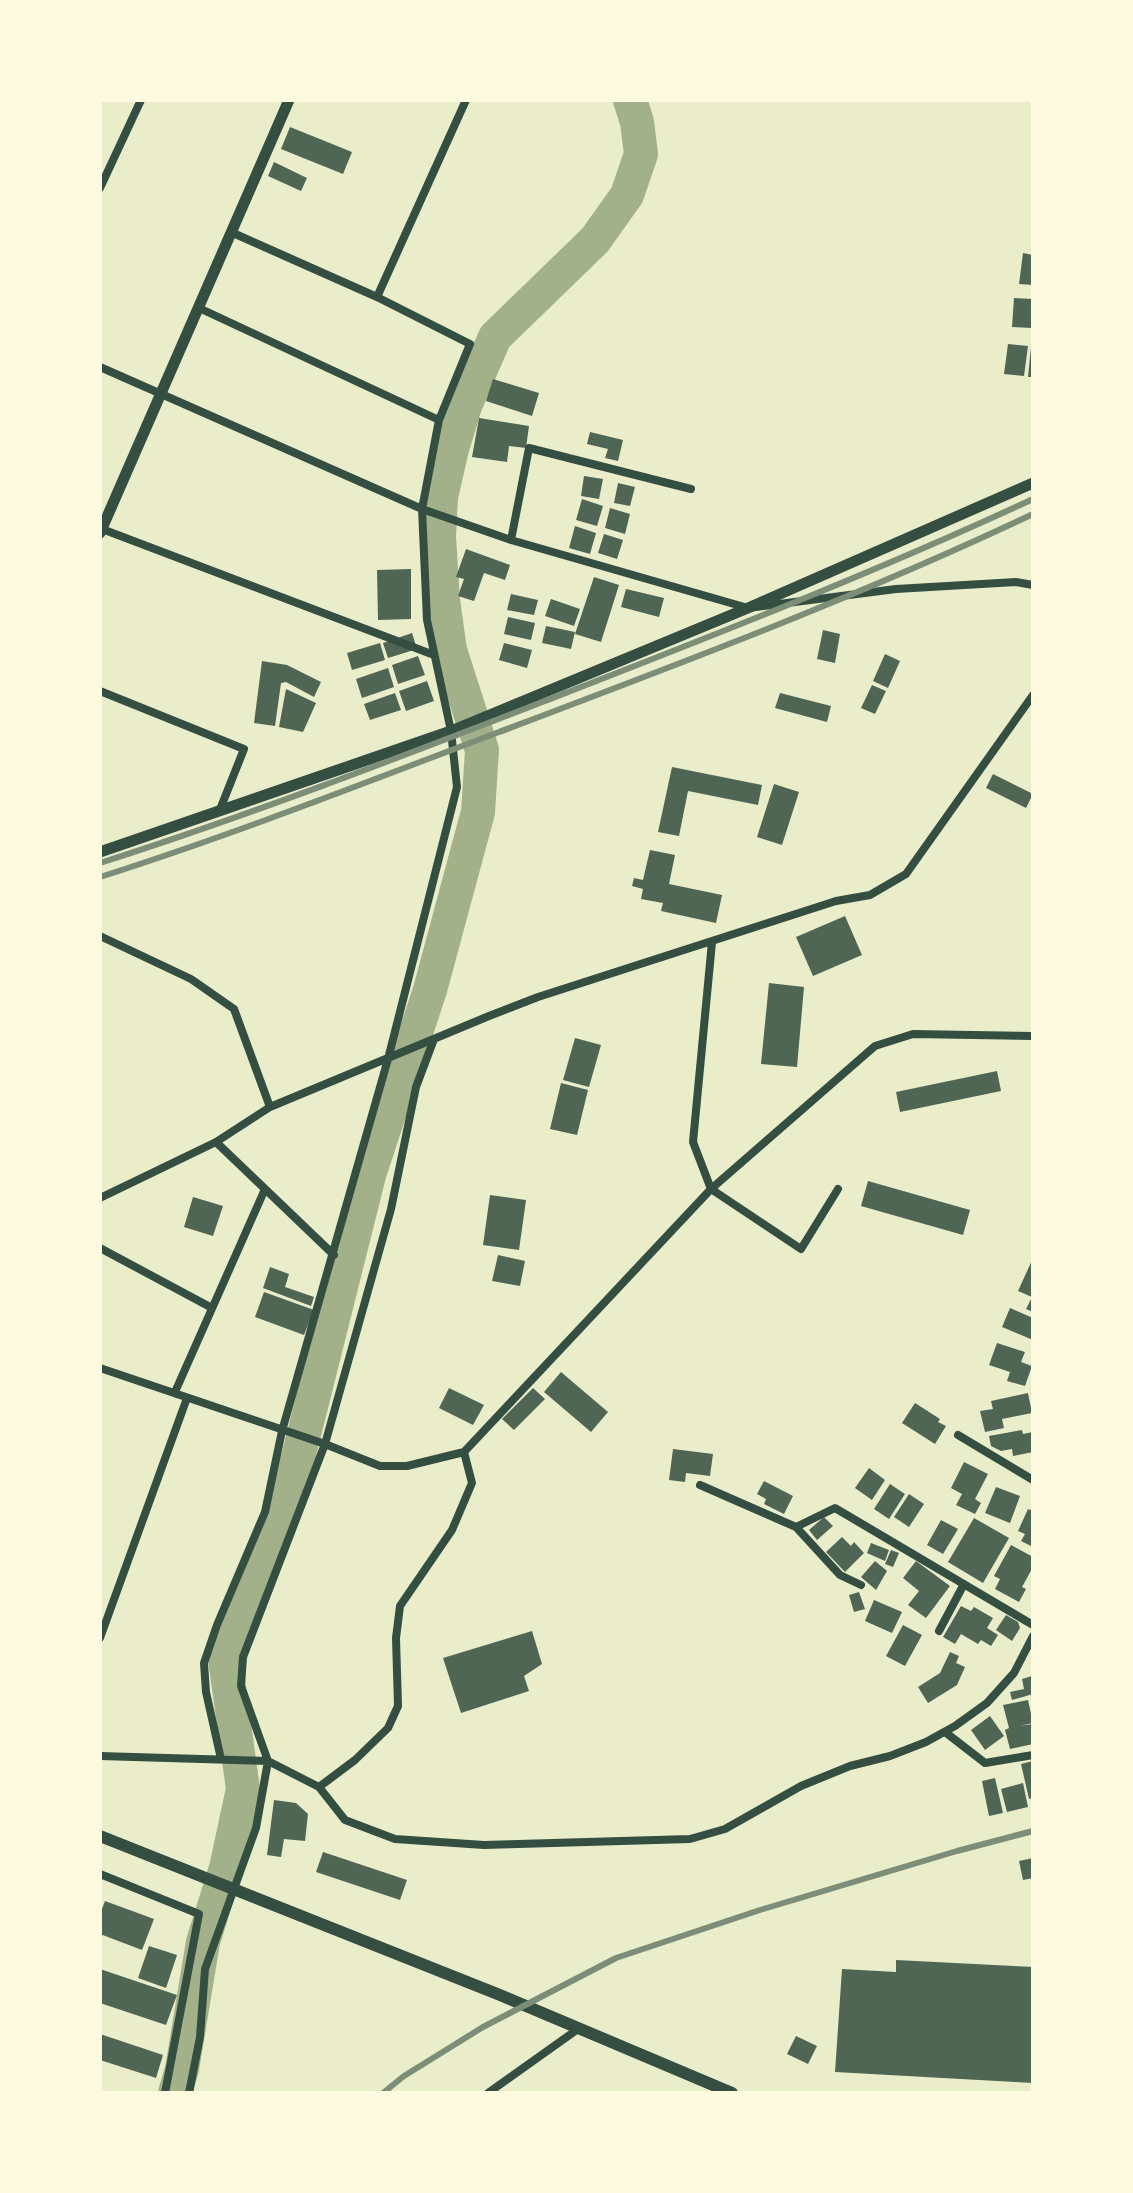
<!DOCTYPE html>
<html>
<head>
<meta charset="utf-8">
<style>
	body { margin:0 }
	#map { position:relative; width:1133px; height:2193px; overflow:hidden; background:#e9edc9; font-family:"Roboto Serif",serif }
	canvas { display:block }
	.frame { position:absolute; inset:0; border:102px solid #fefae0; pointer-events:none }
</style>
</head>
<body>
<div id="map">
<canvas width="1133" height="2193"></canvas>
<div class="frame"></div>
</div>
<script>
const ctx = document.querySelector('canvas').getContext('2d');
ctx.lineJoin = 'round';
function stroke(path, color, width, dash) { ctx.strokeStyle = color; ctx.lineWidth = width; ctx.lineCap = dash ? 'butt' : 'round'; ctx.setLineDash(dash || []); ctx.stroke(path); }
function fillPath(path, color) { ctx.fillStyle = color; ctx.fill(path, 'evenodd'); }
const river = new Path2D(`
	M175 2093 182 2069 203 1942 226 1868 243 1789 224 1652 286 1506 369 1175 430 990 478 812 482 750 450 650 443 600 439 537 441 497 452 449 465 406 495 337 595 240 627 195 641 154 637 122 630 100`);
const building = new Path2D(`
	M290 127 352 152 343 174 281 149Z
	M274 162 307 178 301 191 268 176Z
	M1023 253 1033 255V285L1019 284Z
	M1014 298 1033 299 1032 328 1012 327Z
	M1008 344 1028 346 1024 376 1004 374Z
	M1031 347H1033V377H1028Z
	M493 379 539 393 532 416 486 401Z
	M479 418 529 426 526 448 509 446 507 462 472 457Z
	M590 432 623 440 618 461 605 458 608 449 587 444Z
	M584 476 603 479 599 499 581 496Z
	M618 483 635 487 630 506 614 503Z
	M582 499 603 506 597 526 576 520Z
	M610 508 630 514 625 534 605 528Z
	M575 526 596 533 590 554 569 548Z
	M604 534 623 540 617 559 598 553Z
	M466 549 510 565 505 580 484 573 474 601 458 596 464 579 456 577Z
	M411 569V619L378 620 377 570Z
	M594 577 619 585 601 642 575 634Z
	M626 589 664 598 659 617 621 607Z
	M511 594 538 600 534 615 507 610Z
	M551 599 580 609 574 626 545 616Z
	M508 617 535 623 531 640 504 634Z
	M546 626 575 632 571 649 542 643Z
	M823 630 840 634 835 663 817 659Z
	M412 633 417 649 388 658 383 643Z
	M380 643 385 660 352 670 347 653Z
	M504 643 532 650 527 668 499 660Z
	M885 654 900 661 888 688 873 681Z
	M418 656 425 675 398 684 392 665Z
	M262 661 287 665 321 682 314 697 286 682 281 683 275 726 254 723Z
	M388 668 394 687 362 698 356 679Z
	M427 681 434 701 406 711 399 691Z
	M872 685 886 691 875 714 861 708Z
	M286 689 316 703 303 732 279 727Z
	M395 693 401 710 370 720 364 704Z
	M780 693 831 706 827 722 775 708Z
	M672 767 762 785 758 805 688 791 679 836 658 832Z
	M993 774 1033 794 1026 808 986 788Z
	M774 784 799 792 782 845 757 837Z
	M650 850 675 855 669 884 722 895 716 923 661 911 663 903 641 899 643 889 632 886 634 878 643 880Z
	M845 916 862 955 813 976 796 937Z
	M769 983 804 987 797 1067 761 1064Z
	M575 1038 601 1045 589 1087 563 1080Z
	M997 1071 1001 1091 900 1112 896 1092Z
	M561 1083 588 1090 577 1135 550 1129Z
	M868 1181 970 1210 963 1235 861 1206Z
	M490 1195 526 1200 519 1250 483 1245Z
	M193 1197 223 1206 213 1236 184 1227Z
	M498 1255 525 1261 520 1286 492 1281Z
	M1033 1258V1312L1026 1309 1032 1297 1018 1291Z
	M270 1267 289 1274 285 1287 314 1297 311 1306 263 1288Z
	M264 1292 314 1310 304 1335 255 1317Z
	M1010 1308 1033 1318V1340L1002 1327Z
	M997 1343 1025 1352 1021 1362 1032 1366 1025 1386 1007 1381 1010 1372 989 1365Z
	M561 1372 608 1412 591 1432 544 1392Z
	M449 1388 484 1405 473 1425 439 1408Z
	M533 1388 545 1399 514 1430 502 1419Z
	M1028 1393 1032 1413 1002 1419 1004 1428 985 1432 980 1411 993 1409 991 1401Z
	M915 1403 940 1419 938 1422 946 1426 935 1444 902 1423Z
	M1022 1430 1023 1434 1033 1432V1452L1013 1456 1012 1449 1001 1451 991 1446 989 1436Z
	M673 1449 713 1454 710 1476 686 1473 685 1482 669 1480Z
	M964 1462 988 1474 975 1499 981 1503 975 1514 956 1505 962 1494 951 1488Z
	M869 1468 885 1480 872 1500 855 1488Z
	M764 1481 793 1496 784 1514 764 1504 766 1499 757 1494Z
	M890 1484 905 1494 889 1519 874 1509Z
	M996 1487 1020 1496 1010 1523 985 1513Z
	M909 1494 924 1504 909 1527 894 1517Z
	M1028 1509 1033 1511V1547L1021 1541 1025 1534 1018 1531Z
	M824 1517 833 1526 817 1540 809 1530Z
	M974 1518 1009 1538 983 1583 948 1562Z
	M941 1520 958 1529 943 1554 927 1545Z
	M842 1537 851 1546 854 1542 864 1553 845 1572 826 1552Z
	M871 1543 889 1550 885 1561 867 1553Z
	M1011 1545 1033 1557V1567L1022 1587 1026 1589 1019 1602 995 1589 1000 1579 994 1576Z
	M891 1550 899 1553 893 1567 885 1564Z
	M875 1561 887 1571 876 1590 861 1577Z
	M916 1561 950 1586 926 1618 908 1605 919 1591 903 1578Z
	M859 1592 865 1609 854 1612 849 1595Z
	M874 1600 902 1612 892 1633 865 1621Z
	M961 1606 971 1611 974 1607 993 1618 987 1628 998 1635 991 1646 981 1640 978 1644 961 1634 955 1644 943 1637Z
	M1006 1615 1018 1622 1020 1628 1012 1641 996 1630Z
	M903 1625 922 1635 905 1666 886 1656Z
	M532 1631 542 1664 524 1676 529 1691 461 1713 443 1658Z
	M950 1652 959 1656 956 1663 965 1667 957 1685 928 1703 918 1687 940 1673Z
	M1032 1676 1033 1694 1012 1700 1010 1692 1024 1689 1022 1679Z
	M1028 1700 1033 1723 1019 1726 1032 1724 1033 1744 1010 1749 1005 1730 1009 1728 1003 1705Z
	M990 1716 1004 1736 985 1750 971 1730Z
	M1033 1761V1798L1029 1799 1021 1764Z
	M995 1778 1003 1813 989 1816 982 1781Z
	M1023 1783 1028 1807 1007 1812 1001 1789Z
	M274 1800 296 1803 308 1814 305 1841 284 1839 281 1857 267 1855Z
	M323 1852 407 1880 400 1900 316 1872Z
	M1033 1858V1878L1023 1880 1019 1861Z
	M105 1901 154 1919 142 1950 100 1934V1914Z
	M149 1946 177 1955 166 1988 138 1978Z
	M896 1960 1033 1967V2083L835 2072 842 1969 896 1972Z
	M100 1969 177 1995 166 2025 100 2003Z
	M100 2034 163 2055 156 2078 100 2060Z
	M796 2036 817 2046 808 2064 787 2054Z`);
const minor = new Path2D(`
	M100 188 141 100
	M377 297 466 100
	M199 308 439 420
	M100 367 422 509 511 540 748 608 896 589 1016 582 1033 585
	M102 529 434 655
	M511 540 529 448 691 489
	M100 691 244 749 219 812
	M100 936 191 979 234 1009 270 1107
	M712 942 693 1142 711 1189 801 1249 838 1189
	M216 1142 334 1255
	M100 1198 216 1142 270 1107 489 1016 538 997 836 901 870 895 906 874 1033 695
	M100 1248 212 1308
	M100 1368 325 1444 380 1466H407L464 1452 711 1189 875 1046 913 1034 1033 1036
	M175 1392 265 1189
	M958 1435 1033 1480
	M700 1485 796 1527 835 1508 1033 1625
	M796 1527 840 1575 861 1585
	M939 1631 964 1584
	M100 1638 187 1398
	M945 1732 985 1763 1033 1755
	M100 1756 268 1761 319 1787 345 1820 395 1839 484 1845 690 1839 725 1829 801 1786 850 1766 890 1756 926 1742 955 1726 987 1703 1014 1673 1033 1636
	M221 1759 206 1692 204 1663 217 1625 265 1512 282 1431 388 1059 457 787 451 731 427 620 422 509 439 420 470 344 377 297 233 233
	M319 1787 355 1760 388 1728 398 1706 396 1638 400 1606 452 1530 472 1483 464 1452
	M100 1874 199 1914 165 2093
	M189 2093 200 2037 205 1969 256 1828 268 1761 241 1686 243 1657 325 1444 391 1209 416 1087 434 1039
	M488 2093 578 2029`);
const tertiary = new Path2D(`
	M100 533 289 100
	M100 852 451 731 748 608 1033 483`);
const secondary = new Path2D(`
	M100 1836 500 1995 732 2093`);
const rail = new Path2D(`
	M100 863C250 815 398 758 545 701 709 637 874 573 1033 499
	M100 877C235 834 367 782 499 732 679 664 860 596 1033 514
	M383 2093 404 2076 483 2027 616 1958 760 1910 957 1851 1033 1831`);
stroke(river, '#a3b18a', 34);
fillPath(building, '#4f6655');
stroke(minor, '#344e41', 8);
stroke(tertiary, '#344e41', 11);
stroke(secondary, '#344e41', 12);
stroke(rail, '#7c8e77', 6);
</script>
</body>
</html>
